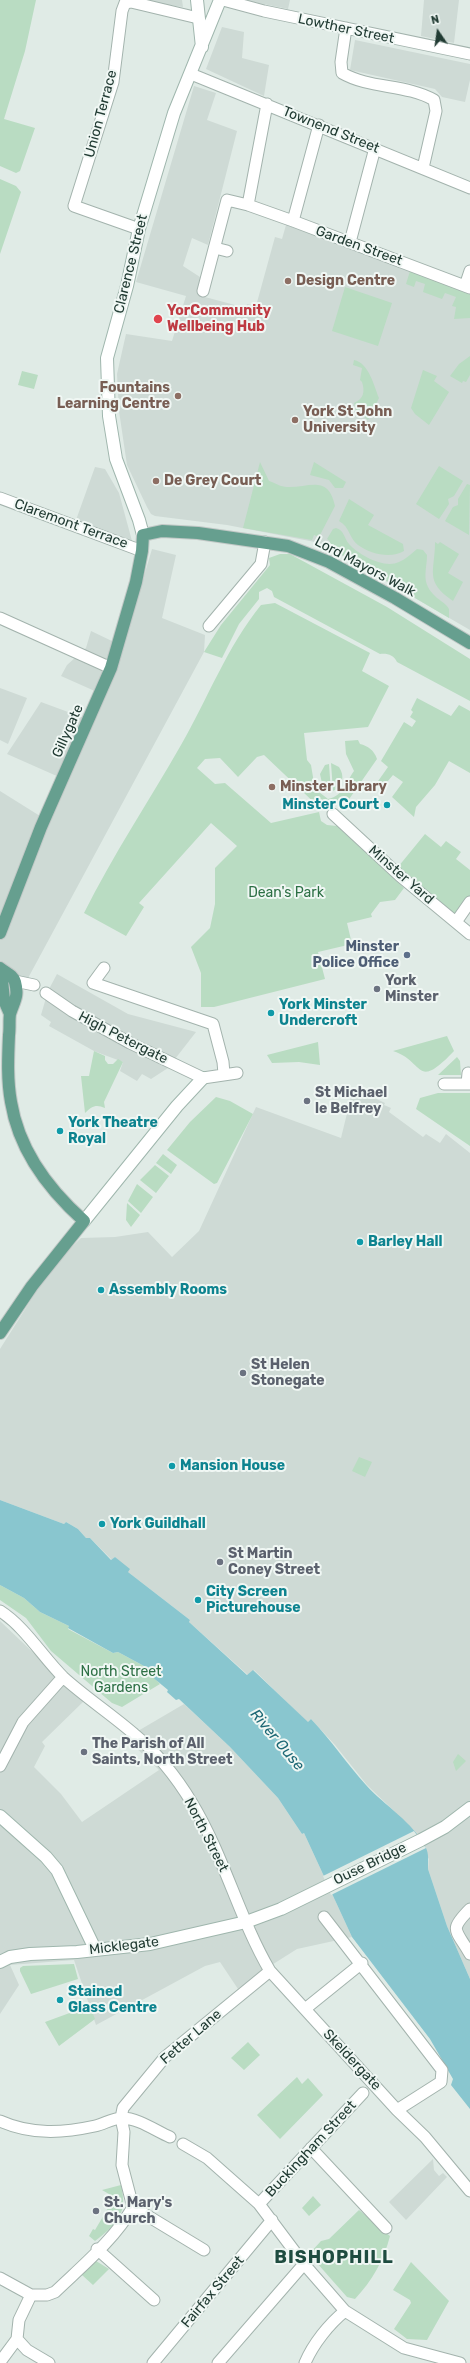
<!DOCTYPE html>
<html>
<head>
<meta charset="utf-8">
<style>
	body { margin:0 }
	#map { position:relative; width:470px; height:2363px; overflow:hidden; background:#e0ebe6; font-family:Rubik,sans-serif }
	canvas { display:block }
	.north { position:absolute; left:418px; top:12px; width:40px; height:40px; -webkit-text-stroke:3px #f0f7f4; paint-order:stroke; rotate:347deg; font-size:11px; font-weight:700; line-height:16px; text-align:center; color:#213b33 }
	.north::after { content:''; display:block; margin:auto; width:14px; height:18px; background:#213b33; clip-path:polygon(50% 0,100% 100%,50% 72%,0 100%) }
</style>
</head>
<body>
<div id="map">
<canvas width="470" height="2363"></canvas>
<div class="north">N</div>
</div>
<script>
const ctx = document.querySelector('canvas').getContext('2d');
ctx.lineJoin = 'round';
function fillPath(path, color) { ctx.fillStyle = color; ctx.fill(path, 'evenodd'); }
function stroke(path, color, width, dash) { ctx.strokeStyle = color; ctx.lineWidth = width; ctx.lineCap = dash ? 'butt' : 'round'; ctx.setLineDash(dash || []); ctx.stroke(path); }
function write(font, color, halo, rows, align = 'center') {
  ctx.font = font + ' Rubik,sans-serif'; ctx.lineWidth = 4; ctx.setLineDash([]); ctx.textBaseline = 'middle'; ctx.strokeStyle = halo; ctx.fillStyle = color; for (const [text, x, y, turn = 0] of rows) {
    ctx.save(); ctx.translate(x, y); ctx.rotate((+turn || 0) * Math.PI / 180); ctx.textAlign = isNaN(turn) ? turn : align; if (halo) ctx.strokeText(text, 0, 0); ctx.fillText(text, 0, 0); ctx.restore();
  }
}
const built = new Path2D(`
	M132 0H182L183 7Z
	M244 0H290L288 9Z
	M424 0H459L454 43 421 36Z
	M222 27 244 32 242 58 269 65 264 96 206 69Z
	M355 40 470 64V80L465 102 442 97 435 89 350 70Z
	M194 86 216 93 207 120 237 131 208 245 192 238 183 266 200 277 198 289 206 291 205 297 246 308 247 304 256 306 275 237 282 239 286 225 470 293V630L320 543 227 525 155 516 151 514 147 507 127 465 119 411 117 374 126 334 172 341 186 296 136 282Z
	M95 467 105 469 119 493 132 541 76 520Z
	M152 549 176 555 162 618 205 635 204 652 27 980 0 968V791L40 816 59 777 7 754 41 702 87 719 97 692 61 676 67 665 86 648 91 631 114 642 136 603Z
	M0 688 27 698 8 744 0 740Z
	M57 974 128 1014 196 1032 168 1068 151 1079 142 1074 137 1081 120 1071 123 1062 94 1051 49 1026 51 1022 41 1015 48 991Z
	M352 1093 366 1094 385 1103 384 1105 391 1108 389 1112 423 1137 426 1134 440 1143 446 1134 470 1153V1979L447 1926 428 1869 429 1859 394 1811 367 1785 335 1745 311 1719 308 1723 254 1670 248 1675 189 1622 190 1620 128 1572 115 1557 112 1560 90 1538H86L78 1529 66 1522 64 1524 0 1500V1349L41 1284 59 1259 81 1238 115 1237 148 1232 172 1257 199 1231 256 1107 341 1138Z
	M0 1621 84 1701 42 1742 45 1746 34 1767 61 1794 82 1822 159 1770 126 1738 184 1704 230 1747 278 1798 302 1834 304 1833 352 1937 297 1949 259 1973 238 1989 220 1962 205 1966 96 2025 74 1960 10 1965 19 1985 0 2014Z
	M433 2159 434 2170 439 2176 443 2173 447 2177 406 2220 389 2202Z`);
const green = new Path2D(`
	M0 0H36L25 51 4 119 35 128 20 171 16 173 0 166Z
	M0 179 16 186 21 192 0 254Z
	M410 271 470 293V318L454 319 456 307 452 306 456 297 445 293 442 299 423 292 425 284 416 281 414 287 406 284Z
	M345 287 392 303 378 346 332 331Z
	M470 356V375L466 382 463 381 462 383 450 376 459 364Z
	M354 360C369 363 374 386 379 398L368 420 356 410 354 403C364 399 365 391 362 382L360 380 362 368 353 365Z
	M423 370 437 376 434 381 449 392 429 425 415 414 411 408Z
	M22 371 38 375 34 389 18 385Z
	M260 462 269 481C275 483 281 487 287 487 309 488 328 474 335 506L319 537 314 535 312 540 243 528Z
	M314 462 346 482 343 488H335L329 480 310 475Z
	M439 466 463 481 454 496 448 499 449 504 439 519 416 504Z
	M467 484 470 485 469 535 445 521 453 507 458 505V499Z
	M349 499 374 515 368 525 403 544 404 551C391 559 370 554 358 545 349 538 350 527 339 521Z
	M336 528C344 530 344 538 349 544 359 555 384 569 399 562 406 559 411 554 417 549L423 550 427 555C427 570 421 581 433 594 438 600 445 602 449 609V618L327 546 330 541 327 539 333 529Z
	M435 542 438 544 440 542 459 554 448 573 463 582 453 601C424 581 435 572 435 542Z
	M280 554H290L387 607 470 659V701L397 662C394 655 387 653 380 654L274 597 272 591 267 588 259 592V599L239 624 222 658 204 652 221 625 270 565 269 558Z
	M275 603 370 653 362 671 389 686 368 727 304 733 307 760 311 765 315 789 328 799C343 796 346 782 354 771L346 754 345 741 358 740 360 744C368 746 374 750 377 759L345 805C333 804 333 798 322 810L264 755 257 757 238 777 220 758 205 759 197 768 215 784 225 783 271 823 319 812 321 821 327 825 337 826 404 888 395 900 380 902 371 914 372 917 347 923 352 944 318 952 325 979 214 1007H201V973L191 947 210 928 215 904V868L237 846 211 823 139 903 144 907 126 936 84 913C113 855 149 801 181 745 208 698 227 647 261 605Z
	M417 698 451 716 459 705 470 711V773L449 761 435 785 416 807 414 817 392 797 403 782 393 775 382 788 376 784 388 767 381 761 404 722 412 727 416 721 410 717 413 712 411 710Z
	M331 763 339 767C345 776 343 786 333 791Z
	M329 764 331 792 323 788 320 774 325 765Z
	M425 834 441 847 446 841 461 852 456 859 470 870V896L456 915 398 867Z
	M447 1036 454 1051C415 1092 425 1061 393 1051Z
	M318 1042 320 1065 299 1062 272 1063 267 1055Z
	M94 1051 105 1056V1060L108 1064H113L118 1059 123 1062 104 1102 105 1108C96 1104 92 1106 85 1113L81 1076H89Z
	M457 1057 460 1061 461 1075H438Z
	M438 1093H470V1146L416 1109 420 1098Z
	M216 1097 230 1101 253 1114 217 1183 214 1184 167 1150 190 1122Z
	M163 1154 177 1165 171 1174 156 1163Z
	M155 1165 169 1176 156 1193 140 1180Z
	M137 1184 153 1197 141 1213 128 1201Z
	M127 1203 140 1215 131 1227 126 1220Z
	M359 1457 372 1462 365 1477 352 1471Z
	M0 1585 24 1598 40 1612 69 1626 68 1629 113 1653 118 1652 144 1666 160 1684 122 1707 112 1703 51 1651 26 1618 0 1600Z
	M458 1754 466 1761 456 1771 453 1762Z
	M74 1964 78 1979 31 1994 20 1971V1968L23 1966Z
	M89 2004 95 2019 59 2046 45 2022 86 2007Z
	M248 2042 260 2055 244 2070 231 2058Z
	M297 2077 302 2084 308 2078 323 2095 280 2139 257 2115Z
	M121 2185C128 2214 117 2224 95 2241L89 2236 93 2229 95 2230 108 2208 103 2204 109 2194 102 2190Z
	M313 2196 321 2205 309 2216 302 2208Z
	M359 2210 390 2236C384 2260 372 2281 355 2299L347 2297 309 2254 321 2241 329 2239Z
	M96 2261 109 2269 93 2285 82 2275Z
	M411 2262 449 2301 427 2340 407 2339 394 2329 411 2303 410 2300 393 2290Z`);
const water = new Path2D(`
	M0 1500 64 1524 66 1522 78 1529 86 1538H90L111 1560 115 1557 130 1569 128 1572 190 1620 189 1622 247 1675 253 1670 308 1722 311 1719C331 1740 347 1764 366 1785 385 1806 413 1822 426 1848 429 1854 428 1861 428 1869L447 1926 470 1979V2109L451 2085 453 2079 430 2039 352 1937 304 1833 302 1834 278 1798 230 1747 179 1699 176 1700 167 1692 168 1690 150 1675 144 1666 118 1652 113 1653 68 1628 69 1626 40 1612 24 1598 0 1585Z`);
const pier = new Path2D(`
	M414 1831 426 1848 331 1895 323 1876Z`);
const street = new Path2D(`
	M223 0 264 11 470 54
	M346 28 341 62 342 73C370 89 406 84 434 100L436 111 423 168
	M191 74 470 188
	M248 205 267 104
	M293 221 319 125
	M139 229 74 206 113 82 122 11 125 3 131 2 198 18
	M350 242 375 148
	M215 248 227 251
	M465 286 470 271
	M203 291 227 200 248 205 293 221 470 288
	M0 498 142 551
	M0 618 111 668
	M209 626 261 564 265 542
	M333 814 400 876 470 934
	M456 922 470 902
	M104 968 93 983 213 1024 223 1062 224 1074
	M15 981 34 985
	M46 993 72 1011 130 1043 203 1078 237 1073
	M444 1084H470
	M467 1084 468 1073
	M0 1611C25 1627 42 1656 63 1677 85 1697 111 1714 134 1734 156 1752 177 1778 192 1803 224 1856 239 1918 270 1971L397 2110 425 2137 470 2191
	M0 1766 23 1722 63 1677
	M470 1909C448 1931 456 1929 470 1954
	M324 1917 442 2070 441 2082 397 2110
	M305 2009 362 1963
	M0 2121C31 2135 63 2133 95 2126 104 2124 113 2118 122 2118 138 2118 156 2131 170 2137
	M183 2144 207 2158 259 2204 304 2264 345 2311 404 2348 460 2363
	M311 2148 386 2228
	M259 2204 363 2093
	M133 2207 204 2250
	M97 2249 154 2300
	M0 2278 31 2295 19 2320 17 2339
	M31 2295H47L55 2292C82 2266 114 2240 133 2207L122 2165 124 2132 121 2118 123 2108 165 2057 270 1971
	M17 2339 27 2350 49 2363
	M0 2362 17 2339
	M153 2363 272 2220
	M218 2363 304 2264
	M305 2363C313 2344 329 2324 345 2311`);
const secondary = new Path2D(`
	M197 0 202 47
	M143 535 139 520 116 459 109 416 107 358 127 286 139 229 174 113 220 0
	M84 1221 177 1106 203 1078
	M0 1816 46 1857 57 1870 95 1949
	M0 1962 10 1957 30 1954 77 1952 150 1944 246 1922 281 1909 421 1840 445 1827 470 1808`);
const primary = new Path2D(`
	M0 933 41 827 111 668 136 582 142 551 143 535 162 531 198 533 288 546 329 562 395 598 470 643
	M0 968C6 973 13 975 15 982 19 997 14 1001 10 1014 9 1020 10 1029 9 1035 8 1058 7 1080 11 1102 19 1151 48 1189 84 1221L32 1286 0 1333
	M1 970 4 1000 10 1014`);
const markers = [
	[288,281,4,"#8d6e63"],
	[158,319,5,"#e0444e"],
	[178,396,4,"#8d6e63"],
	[295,420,4,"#8d6e63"],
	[156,481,4,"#8d6e63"],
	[272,787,4,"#8d6e63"],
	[387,805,4,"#0f9aa8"],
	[407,955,4,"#5c6f8a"],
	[377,989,4,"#6b7280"],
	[271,1013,4,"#0f9aa8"],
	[307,1101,4,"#6b7280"],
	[60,1131,4,"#0f9aa8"],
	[360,1242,4,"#0f9aa8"],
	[101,1290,4,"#0f9aa8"],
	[243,1373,4,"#6b7280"],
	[172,1466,4,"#0f9aa8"],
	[102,1524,4,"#0f9aa8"],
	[220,1562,4,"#6b7280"],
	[198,1600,4,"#0f9aa8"],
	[84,1752,4,"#6b7280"],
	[60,2000,4,"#0f9aa8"],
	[96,2211,4,"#6b7280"]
];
const streetNames = [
	["Lowther Street",346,29,12],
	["Union Terrace",101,114,-75],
	["Townend Street",331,130,22],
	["Garden Street",359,246,20],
	["Clarence Street",131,264,-76],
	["Claremont Terrace",71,524,20],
	["Lord Mayors Walk",365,567,28],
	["Gillygate",68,731,-66],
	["Minster Yard",401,875,41],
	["High Petergate",123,1038,27],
	["North Street",206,1835,63],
	["Ouse Bridge",370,1864,-26],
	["Micklegate",124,1946,-7],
	["Fetter Lane",191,2037,-41],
	["Skeldergate",352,2060,47],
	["Buckingham Street",311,2149,-47],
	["Fairfax Street",213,2292,-50]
];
const educationNames = [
	["Design Centre",296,281],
	["Fountains",170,388,"right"],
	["Learning Centre",170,404,"right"],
	["York St John",303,412],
	["University",303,428],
	["De Grey Court",164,481],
	["Minster Library",280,787]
];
const healthNames = [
	["YorCommunity",167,311],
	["Wellbeing Hub",167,327]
];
const cultureNames = [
	["Minster Court",379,805,"right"],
	["York Minster",279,1005],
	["Undercroft",279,1021],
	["York Theatre",68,1123],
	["Royal",68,1139],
	["Barley Hall",368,1242],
	["Assembly Rooms",109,1290],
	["Mansion House",180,1466],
	["York Guildhall",110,1524],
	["City Screen",206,1592],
	["Picturehouse",206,1608],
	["Stained",68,1992],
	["Glass Centre",68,2008]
];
const parkNames = [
	["Dean's Park",286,893],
	["North Street",121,1672],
	["Gardens",121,1688]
];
const serviceNames = [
	["Minster",399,947],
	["Police Office",399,963]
];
const worshipNames = [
	["York",385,981],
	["Minster",385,997],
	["St Michael",315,1093],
	["le Belfrey",315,1109],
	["St Helen",251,1365],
	["Stonegate",251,1381],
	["St Martin",228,1554],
	["Coney Street",228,1570],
	["The Parish of All",92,1744],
	["Saints, North Street",92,1760],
	["St. Mary's",104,2203],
	["Church",104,2219]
];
const waterNames = [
	["River Ouse",277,1740,50]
];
const districtNames = [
	["BISHOPHILL",334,2258]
];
fillPath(built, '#cedad5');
fillPath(green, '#b9dcc2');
fillPath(water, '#89c6cf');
fillPath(pier, '#e0ebe6');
stroke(street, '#a3b3ad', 13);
stroke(secondary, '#9fb6ad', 14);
stroke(primary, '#c1c8c6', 14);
stroke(street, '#fff', 11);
stroke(secondary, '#fff', 12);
stroke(primary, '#669f8f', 12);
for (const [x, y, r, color] of markers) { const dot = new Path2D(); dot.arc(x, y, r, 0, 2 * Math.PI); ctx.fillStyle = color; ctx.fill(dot); stroke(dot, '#f0f7f4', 1.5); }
write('14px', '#213b33', '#f0f7f4', streetNames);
write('bold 14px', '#785e54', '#f0f7f4', educationNames, 'left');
write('bold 14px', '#be3a42', '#f0f7f4', healthNames, 'left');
write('bold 14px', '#0d838f', '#f0f7f4', cultureNames, 'left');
write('14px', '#2d7045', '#f0f7f4', parkNames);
write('bold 14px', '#4e5e75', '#f0f7f4', serviceNames, 'right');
write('bold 14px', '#5b616d', '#f0f7f4', worshipNames, 'left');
write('italic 15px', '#1d6875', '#f0f7f4', waterNames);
ctx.letterSpacing = '1px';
write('bold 18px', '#1e4c40', '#f0f7f4', districtNames);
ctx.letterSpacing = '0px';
</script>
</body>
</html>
